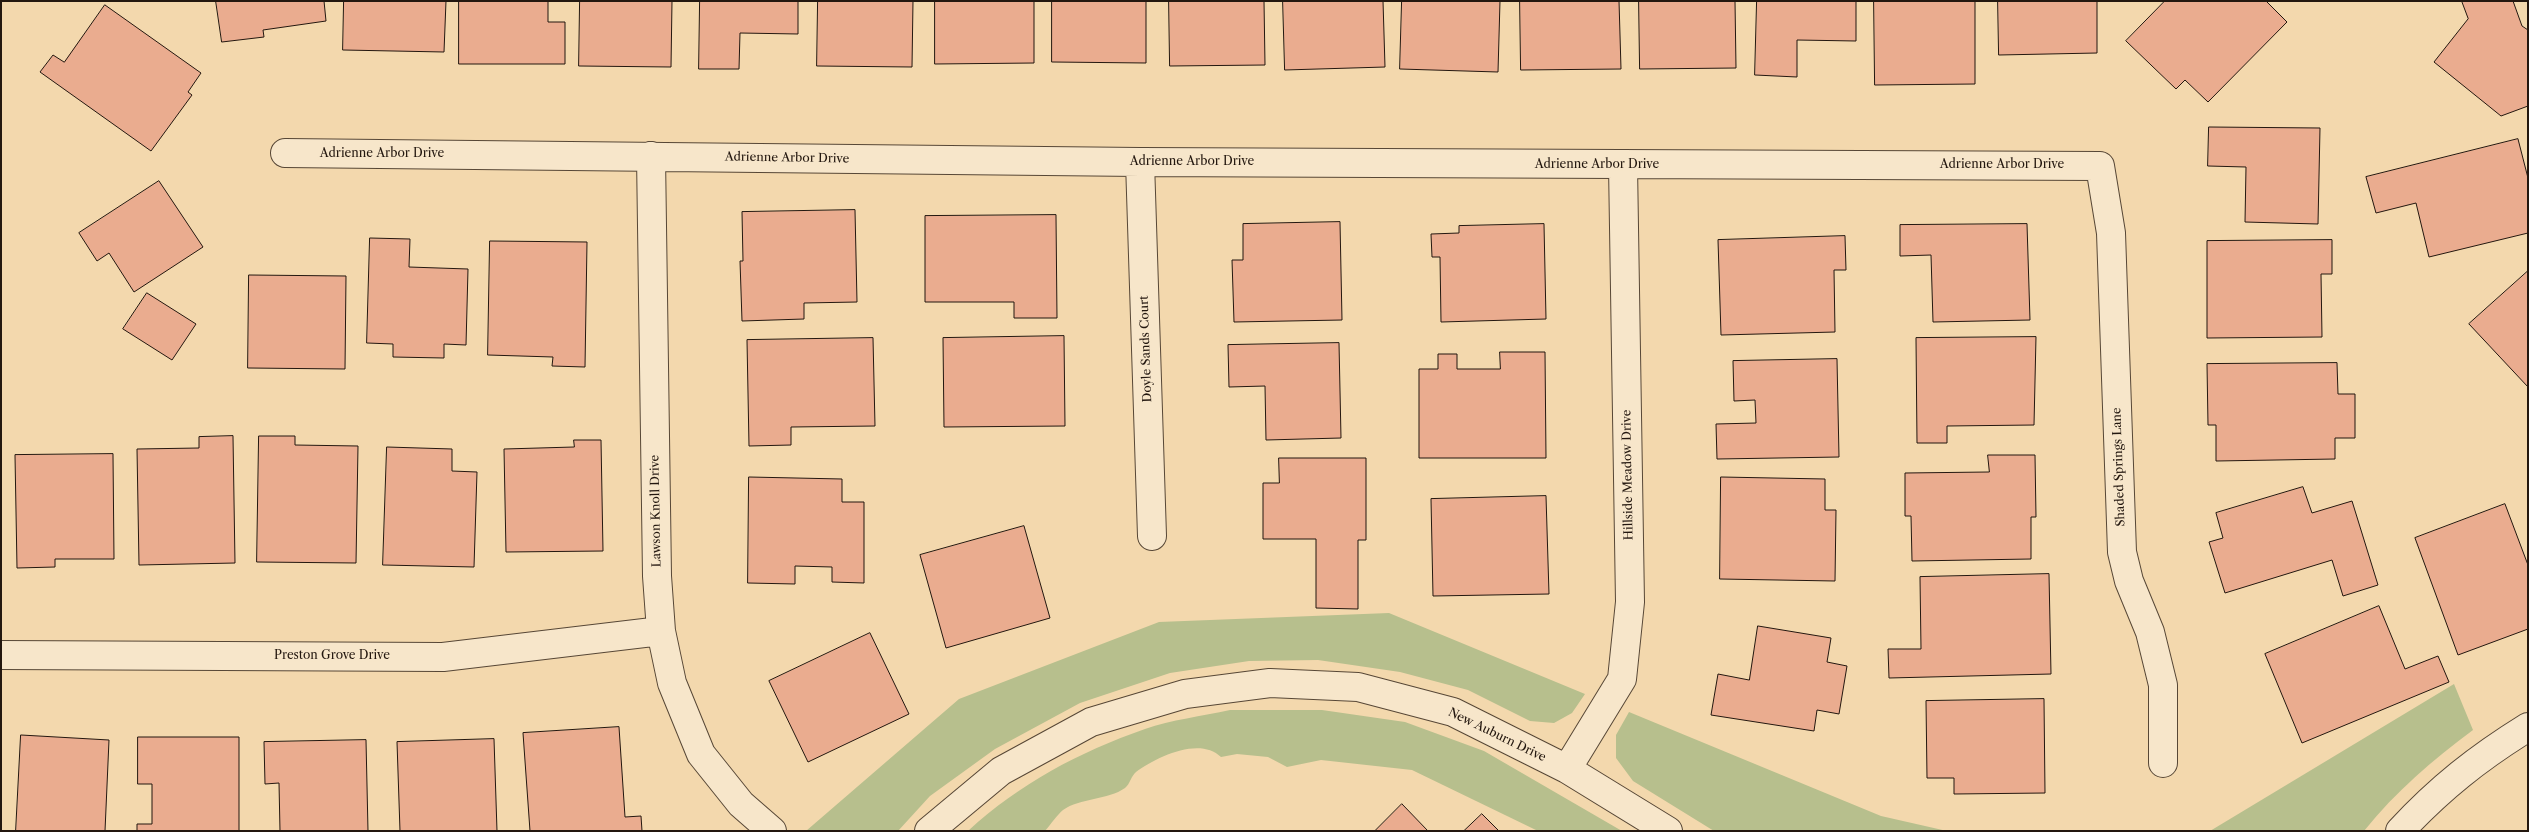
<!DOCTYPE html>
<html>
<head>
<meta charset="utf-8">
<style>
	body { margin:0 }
	#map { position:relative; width:2529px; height:832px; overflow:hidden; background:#f3d8ad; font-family:"Libre Caslon Text",serif }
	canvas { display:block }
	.frame { position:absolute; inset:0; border:2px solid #23170f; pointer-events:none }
</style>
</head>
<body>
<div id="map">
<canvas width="2529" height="832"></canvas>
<div class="frame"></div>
</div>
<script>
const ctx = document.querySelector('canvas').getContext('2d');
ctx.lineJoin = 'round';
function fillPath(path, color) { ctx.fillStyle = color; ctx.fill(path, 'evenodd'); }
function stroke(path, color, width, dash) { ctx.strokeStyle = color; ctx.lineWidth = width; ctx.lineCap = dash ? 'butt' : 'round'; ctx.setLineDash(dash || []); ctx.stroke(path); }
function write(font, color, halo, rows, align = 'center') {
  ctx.font = font + ' "Libre Caslon Text",serif'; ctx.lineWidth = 4.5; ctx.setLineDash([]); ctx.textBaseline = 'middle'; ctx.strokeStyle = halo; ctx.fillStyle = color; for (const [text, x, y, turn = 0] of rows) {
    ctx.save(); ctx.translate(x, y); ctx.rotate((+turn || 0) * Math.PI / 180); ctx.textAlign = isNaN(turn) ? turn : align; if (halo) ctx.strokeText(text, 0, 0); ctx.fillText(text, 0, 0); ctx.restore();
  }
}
const green = new Path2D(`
	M1389 613 1585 694 1572 713 1554 723 1530 721 1468 690 1400 672 1318 660 1249 661 1170 673 1080 703 995 749 930 796 898 831H806L959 699 1159 622Z
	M2454 684 2473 730C2433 760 2396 791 2364 831H2210Z
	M1230 710H1322L1405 722 1484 751 1622 831H1538L1412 770 1321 760 1287 767 1268 757 1237 754 1221 757C1200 736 1156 757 1136 772 1131 776 1130 784 1125 788 1108 800 1080 798 1063 810 1057 815 1051 824 1045 831H968C1019 784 1079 752 1145 729 1171 720 1202 716 1230 710Z
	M1629 712 1881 816 1947 831H1714L1633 781 1616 758V735Z`);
const building = new Path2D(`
	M216 1H324L326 21 263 30 264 37 222 42Z
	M344 1H446L444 52 343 50Z
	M459 1H548V22H565V64H459Z
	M580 1H672L671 67 579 66Z
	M700 1H798V34L740 33 739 69H699Z
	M818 1H913L912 67 817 66Z
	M935 1H1034V63L935 64Z
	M1052 1H1146V63L1052 62Z
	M1169 1H1264L1265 65 1170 66Z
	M1283 1H1383L1385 67 1285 70Z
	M1402 1H1500L1498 72 1400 69Z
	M1520 1H1619L1621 69 1521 70Z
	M1639 1H1735L1736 68 1640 69Z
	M1757 1H1856V41L1797 40V77L1755 75Z
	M1874 1H1975V84L1875 85Z
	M1998 1H2097V53L1999 55Z
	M2165 1H2266L2287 22 2208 102 2185 80 2176 89 2126 41Z
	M2462 1H2513L2522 26 2528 30V106L2501 116 2434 62 2468 19Z
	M105 5 201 73 188 92 192 95 151 151 40 72 53 55 64 62Z
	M2209 127 2320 128 2318 224 2245 222 2246 167 2208 166Z
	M2518 139 2528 178V233L2429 257 2416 203 2376 213 2366 177Z
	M159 181 203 247 134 292 109 253 97 261 79 233Z
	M855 210 857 302 804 303V319L742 321 740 261H743L742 212Z
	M1056 215 1057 318H1014V302H925V216Z
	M1340 222 1342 320 1234 322 1232 260H1243V224Z
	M1544 224 1546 319 1441 322 1440 257H1432L1431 234 1459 233V226Z
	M2027 224 2030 320 1933 322 1931 255 1900 256V225Z
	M1845 236 1846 270H1834L1835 332 1721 335 1718 240Z
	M370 238 410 239 409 267 468 269 466 345 444 344V358L393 357V344L367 343Z
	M2332 240V274H2321L2322 337 2207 338V241Z
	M490 241 587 242 585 367 552 366 553 357 488 355Z
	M2528 271V387L2469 324Z
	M249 275 346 276 345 369 248 368Z
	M147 293 196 324 172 360 123 329Z
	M1064 336 1065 426 944 427 943 338Z
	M2036 337 2034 425 1947 426V443H1917L1916 338Z
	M873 338 875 426 791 427V445L749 446 747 340Z
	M1339 343 1341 438 1266 440 1265 386 1229 387 1228 345Z
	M1500 352H1545L1546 458H1419V369H1438V354H1457V369H1500Z
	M1837 359 1839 457 1717 459 1716 424 1756 423 1755 400 1734 401 1733 361Z
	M2337 363 2338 394H2355V438H2335V459L2216 461V425H2208L2207 364Z
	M233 436 235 563 139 565 137 449 199 448V437Z
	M259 436H295V445L358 446 356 563 257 562Z
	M574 440H601L603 551 506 552 504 449 574 447Z
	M387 447 452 449V471L477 472 474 567 383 565Z
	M113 454 114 559H55V567L17 568 15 455Z
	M1988 455H2035L2036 517H2031V559L1912 561 1911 516H1905V473L1989 472Z
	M1279 458H1366V540H1358V609L1316 608V539H1263V483H1279Z
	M749 477 842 479V502H864V583L832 582V567L795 566V584L748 583Z
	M1721 477 1825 479V510H1836L1835 581 1720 579Z
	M2303 487 2312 513 2352 501 2378 585 2343 596 2332 560 2225 593 2209 542 2223 538 2216 513Z
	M1546 496 1549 594 1433 596 1431 499Z
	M2505 504 2528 565V629L2458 655 2415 538Z
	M1024 526 1050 618 946 648 920 555Z
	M2049 574 2051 674 1889 678 1888 649H1921L1920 577Z
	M2379 606 2405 669 2438 656 2449 682 2302 743 2265 654Z
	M1758 626 1831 638 1827 662 1847 666 1839 714 1817 710 1814 731 1711 715 1718 674 1749 680Z
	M870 633 909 714 808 762 769 681Z
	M2044 699 2045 793 1954 794V778H1927L1926 701Z
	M619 727 625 817 641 816 642 831H530L523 733Z
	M21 735 109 740 105 831H16Z
	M138 737H239V831H137V824H152V784H138Z
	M494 739 497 831H400L397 742Z
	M366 740 368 831H280L279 783 265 784 264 742Z
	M1402 804 1428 831H1375Z
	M1482 814 1499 831H1464Z`);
const street = new Path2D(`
	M285 153 1140 162 2100 166 2111 233 2122 552 2129 581 2150 632 2163 685V763
	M651 156 657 576 661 631 672 683 701 754 741 804 772 831
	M1140 162 1152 536
	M1 655 443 657 661 631
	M1567 769 1622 679 1630 602 1623 165
	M929 831 1001 771 1091 722 1185 694 1270 683 1358 687 1453 712 1567 769 1668 831
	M2400 831C2440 788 2478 758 2528 727`);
const streetNames = [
	["Adrienne Arbor Drive",382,154],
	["Adrienne Arbor Drive",787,158,1],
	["Adrienne Arbor Drive",1192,162],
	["Adrienne Arbor Drive",1597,165],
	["Adrienne Arbor Drive",2002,165],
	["Doyle Sands Court",1146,349,-92],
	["Shaded Springs Lane",2119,467,-92],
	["Hillside Meadow Drive",1628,475,-91],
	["Lawson Knoll Drive",656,511,-91],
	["Preston Grove Drive",332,656],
	["New Auburn Drive",1497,735,26]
];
fillPath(green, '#b7bf8d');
fillPath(building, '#eaac8f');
stroke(building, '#23170f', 1);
stroke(street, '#574736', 30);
stroke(street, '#f7e6ca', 28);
write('12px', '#23170f', '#f7e6ca', streetNames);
</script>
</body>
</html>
